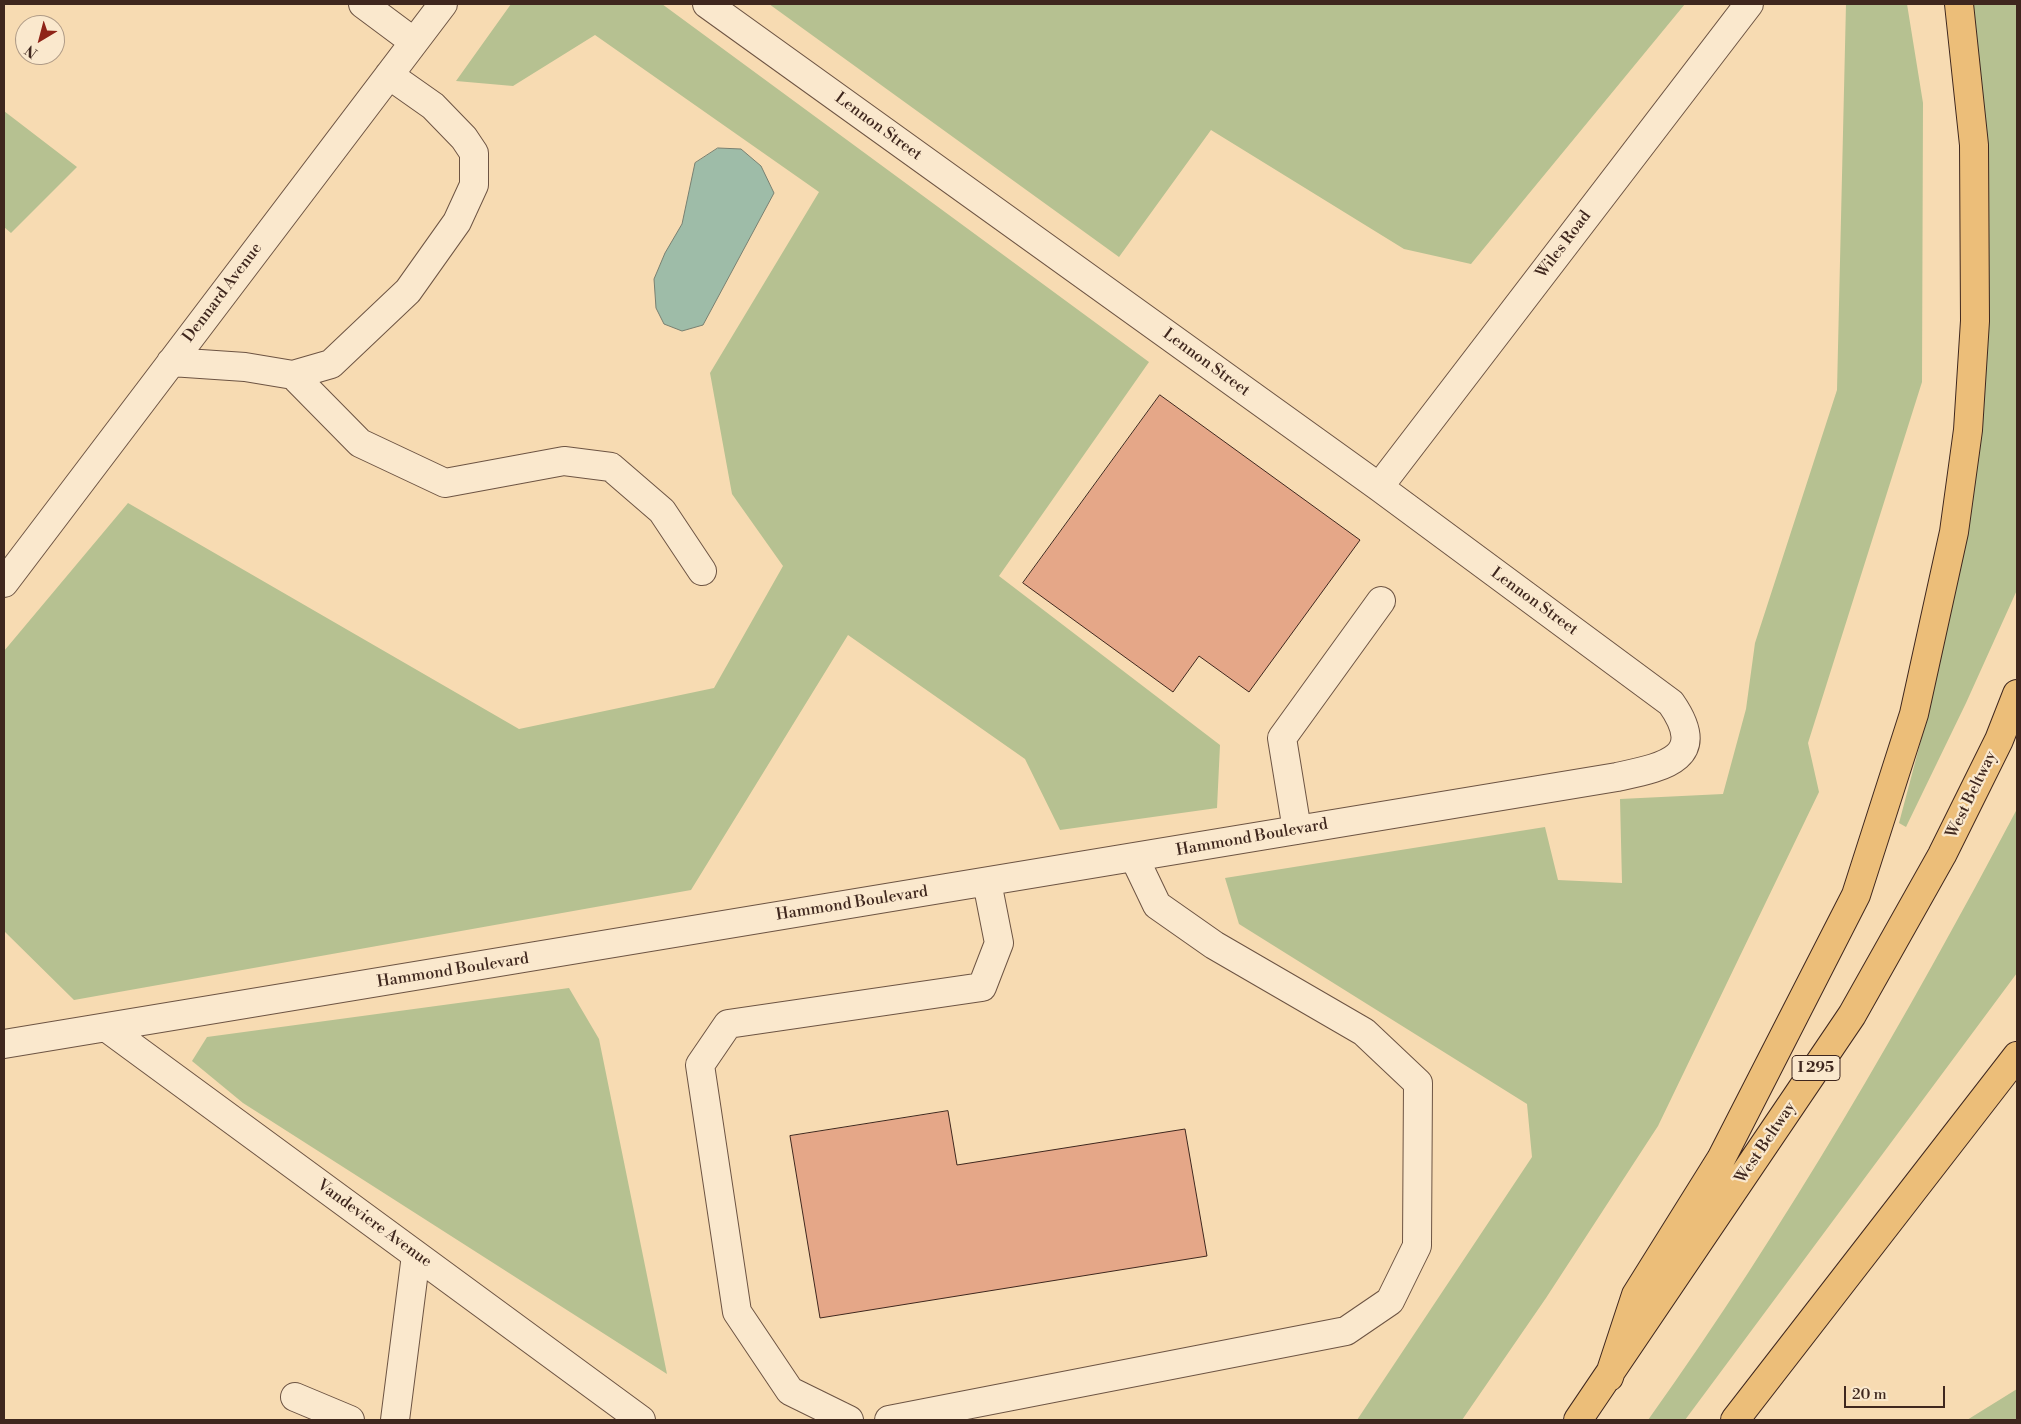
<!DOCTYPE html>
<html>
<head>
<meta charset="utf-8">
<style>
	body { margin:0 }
	#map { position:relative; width:2021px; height:1424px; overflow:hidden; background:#f7dbb2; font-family:"Libre Bodoni",serif }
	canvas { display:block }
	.frame { position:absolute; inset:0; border:5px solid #3f271e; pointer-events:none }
	.north { position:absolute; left:15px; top:15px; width:50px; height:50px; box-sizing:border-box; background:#fae8cd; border:1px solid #af9b87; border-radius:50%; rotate:217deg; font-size:14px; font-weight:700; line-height:20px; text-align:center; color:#3f271e }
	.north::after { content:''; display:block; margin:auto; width:18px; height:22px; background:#8f2418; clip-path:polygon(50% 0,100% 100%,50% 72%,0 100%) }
	.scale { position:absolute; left:1844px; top:1386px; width:101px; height:22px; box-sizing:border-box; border:2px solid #3f271e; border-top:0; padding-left:6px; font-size:15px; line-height:18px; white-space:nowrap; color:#3f271e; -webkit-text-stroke:4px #fae8cd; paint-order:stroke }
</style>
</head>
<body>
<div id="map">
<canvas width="2021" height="1424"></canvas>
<div class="frame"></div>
<div class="north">N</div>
<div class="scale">20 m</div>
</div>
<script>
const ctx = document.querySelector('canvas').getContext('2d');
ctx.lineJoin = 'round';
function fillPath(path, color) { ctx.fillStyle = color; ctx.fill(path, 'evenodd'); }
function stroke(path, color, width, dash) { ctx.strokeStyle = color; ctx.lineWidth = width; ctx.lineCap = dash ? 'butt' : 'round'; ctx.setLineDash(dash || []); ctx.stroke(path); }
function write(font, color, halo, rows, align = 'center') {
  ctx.font = font + ' "Libre Bodoni",serif'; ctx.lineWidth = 4.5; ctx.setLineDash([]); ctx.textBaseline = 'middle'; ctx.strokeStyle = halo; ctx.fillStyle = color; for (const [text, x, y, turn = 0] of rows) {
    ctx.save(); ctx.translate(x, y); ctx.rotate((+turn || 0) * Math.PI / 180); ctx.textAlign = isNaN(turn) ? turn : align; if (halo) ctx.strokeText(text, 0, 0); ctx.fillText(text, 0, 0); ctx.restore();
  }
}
const green = new Path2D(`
	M511 4H662L1149 362 999 576 1220 745 1217 808 1060 830 1025 759 848 635 691 890 74 1000 4 931V651L128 503 519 729 714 688 783 566 732 494 710 373 819 192 595 35 513 86 456 81Z
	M769 4H1685L1471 264 1404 249 1211 130 1119 257Z
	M1846 4H1907L1923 103 1922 382 1808 743 1819 792 1658 1126 1546 1298 1462 1420H1357L1532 1157 1527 1104 1239 924 1225 878 1545 827 1558 880 1622 883 1620 799 1723 794 1746 709 1755 643 1837 390Z
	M1972 4H2017V590L1966 703 1906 827 1899 823 1925 725 1987 294V150L1982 85Z
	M4 111 77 167 11 233 4 227Z
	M2017 809V973L1685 1420H1648C1786 1227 1906 1019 2017 809Z
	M569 988 599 1039 667 1374 243 1103 192 1061 207 1037Z
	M2017 1389V1420H1967Z`);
const water = new Path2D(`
	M718 148 741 149 761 166 774 193 703 325 682 331 664 324 656 308 654 279 665 253 682 224 695 163Z`);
const building = new Path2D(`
	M1160 395 1360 540 1249 692 1199 656 1173 692 1023 583Z
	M948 1111 957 1165 1185 1129 1207 1256 820 1318 790 1136Z`);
const minor = new Path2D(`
	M363 4 414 42
	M171 362 245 367 293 375 331 364 408 291 457 222 474 185V153L464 138 433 106 389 75
	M293 375 360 443 445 483 564 461 611 467 662 511 702 571
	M1379 487 1749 4
	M4 583 443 4
	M1297 830 1282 738 1381 601
	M107 1028 641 1420
	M4 1044 1617 777C1663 767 1710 759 1671 703L1379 487 707 4
	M295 1397 350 1420
	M395 1420 416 1255
	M849 1420 790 1391 737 1312 700 1065 728 1024 982 987 999 943 987 882
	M889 1420 1346 1331 1390 1301 1417 1246 1418 1083 1364 1032 1214 945 1157 905 1134 857`);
const highway = new Path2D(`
	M1609 1377 1636 1295 1721 1159 1856 895 1914 714 1954 532 1968 430 1975 321 1974 145 1959 4
	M1578 1420 1852 1015 1942 855 1999 740 2017 694
	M1735 1420 2017 1056`);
const shields = [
	[1816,1068,48]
];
const shieldNames = [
	["I 295",1816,1068]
];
const streetNames = [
	["Lennon Street",878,127,36],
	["Wiles Road",1564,245,-53],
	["Dennard Avenue",223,293,-53],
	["Lennon Street",1206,363,36],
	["Lennon Street",1534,602,36],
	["West Beltway",1972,795,-64],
	["Hammond Boulevard",1252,838,-10],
	["Hammond Boulevard",852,904,-9],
	["Hammond Boulevard",453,971,-9],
	["West Beltway",1766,1143,-56],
	["Vandeviere Avenue",374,1224,36]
];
fillPath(green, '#b6c191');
fillPath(water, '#9ebca8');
stroke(water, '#788071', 1);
fillPath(building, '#e5a788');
stroke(building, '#3f271e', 1);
stroke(minor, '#6d5443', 30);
stroke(highway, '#3f271e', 30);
stroke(minor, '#fae8cd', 28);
stroke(highway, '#ecbe79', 28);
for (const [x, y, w] of shields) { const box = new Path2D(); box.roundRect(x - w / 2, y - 12.5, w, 25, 4); ctx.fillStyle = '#fae8cd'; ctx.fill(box); stroke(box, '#3f271e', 1); }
write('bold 15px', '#3f271e', null, shieldNames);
write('16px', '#3f271e', '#fae8cd', streetNames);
</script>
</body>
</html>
